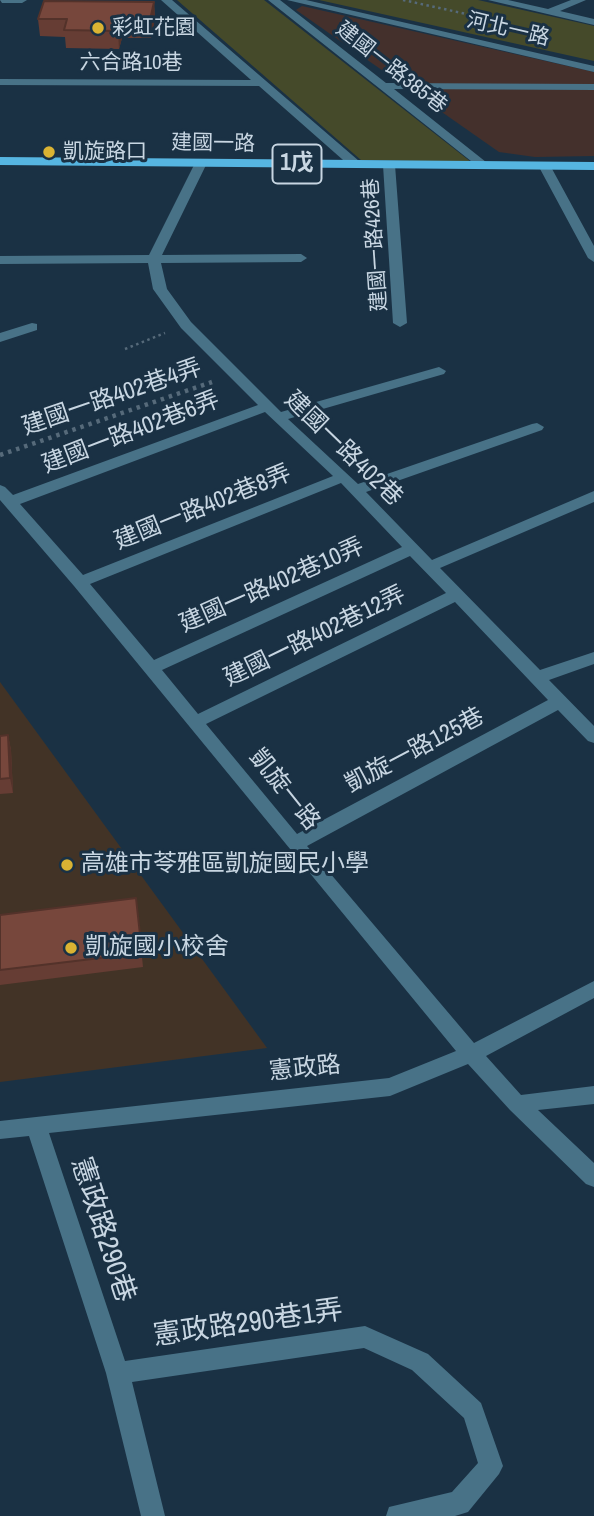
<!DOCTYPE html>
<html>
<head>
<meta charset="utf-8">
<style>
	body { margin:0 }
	canvas { display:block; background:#1a3144 }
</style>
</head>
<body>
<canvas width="594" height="1516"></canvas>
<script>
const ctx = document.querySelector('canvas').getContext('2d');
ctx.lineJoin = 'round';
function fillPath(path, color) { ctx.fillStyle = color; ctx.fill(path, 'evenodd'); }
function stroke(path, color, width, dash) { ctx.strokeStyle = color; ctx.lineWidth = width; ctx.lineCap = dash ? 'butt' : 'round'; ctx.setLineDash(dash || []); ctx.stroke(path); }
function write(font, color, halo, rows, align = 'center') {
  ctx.font = font + ' "Archivo Narrow","Noto Sans TC",sans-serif'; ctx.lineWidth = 6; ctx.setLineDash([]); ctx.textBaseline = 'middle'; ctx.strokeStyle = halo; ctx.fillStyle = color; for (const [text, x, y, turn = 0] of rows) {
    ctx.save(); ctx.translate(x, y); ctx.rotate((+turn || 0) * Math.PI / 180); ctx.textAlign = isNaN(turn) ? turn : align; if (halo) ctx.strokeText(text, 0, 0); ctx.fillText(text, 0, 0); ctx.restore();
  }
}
const commercial = new Path2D(`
	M302 6 594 72V156L535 157 499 152 296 10Z`);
const education = new Path2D(`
	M0 682 267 1048 0 1082Z`);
const green = new Path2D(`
	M177 0H264L471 162 361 160Z
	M319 0H478L594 26V61Z`);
const pathFar1 = new Path2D(`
	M403 0 480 17
	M125 349 165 333`);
const path = new Path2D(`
	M0 455 212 382`);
const minor = new Path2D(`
	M0 0H27L22 3H2Z
	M161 0H172L359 161V167H351L259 86 0 85V79L251 80Z
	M268 0H280L386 83 594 84V90L394 89 491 166 481 169Z
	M287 0H306L594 66V72Z
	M488 0H508L548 9 571 0H586L560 11 594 19V25Z
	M201 159 207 163 162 255 301 254 307 258 301 262 161 263 167 289 191 322 281 412 439 367 446 371 444 374 288 419 358 484 532 424 537 423 544 427 542 430 366 492 432 560 594 491V502L440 568 540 670 594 652V664L549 680 594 726V743L588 741 558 710 307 846 474 1043 594 981V998L486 1056 521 1095 594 1086V1104L538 1110 594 1163V1187L586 1184 510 1110 468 1064 390 1096 49 1133 125 1361 365 1326 428 1354 481 1403 503 1466 499 1474 468 1512 455 1516H386L389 1507 452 1492 478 1463 464 1418 412 1370 364 1348 132 1382 165 1516H141L106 1373 29 1136 0 1139V1121L389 1078 456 1051 74 586 0 500V485L5 487 13 495 258 405 181 328 153 289 148 263 0 264V256L149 255 195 163ZM265 412 333 476 83 575 20 504ZM341 483 402 547 154 660 90 584ZM410 556 446 593 198 714 162 670ZM455 602 548 700 297 834 206 724Z
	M389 161 395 165 407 323 400 327 393 323 383 165Z
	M545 163 551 167 594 246V262L588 258 539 167Z
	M32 323 37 324V330L0 342V333Z`);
const major = new Path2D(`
	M0 157 594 162V170L0 165Z`);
const wall = new Path2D(`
	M154 2 155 19 151 38H122L119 49 66 48 65 37 40 36 38 19Z
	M8 735 11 750 13 793 0 794V736Z
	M136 898 143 967 0 985V915Z`);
const shadedWall = new Path2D(`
	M154 2 155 19 151 38 150 20Z
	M121 20 122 38 119 49 118 31Z
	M8 735 11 750 13 793 10 778Z`);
const building = new Path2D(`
	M44 1 154 2 150 20H121L118 31 64 30 67 19H38Z
	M8 735 10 778 0 779V736Z
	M136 898 142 953 0 970V915Z`);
const markers = [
	[98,28,7,"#dab333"],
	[49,152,7,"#dab333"],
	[67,865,7,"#dab333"],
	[71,948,7,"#dab333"]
];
const farPoinames = [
	["彩虹花園",112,28],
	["凱旋路口",63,152]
];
const farStreetnames = [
	["河北一路",508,30,13],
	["六合路10巷",131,63],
	["建國一路385巷",391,68,38],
	["建國一路",213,144,1],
	["建國一路426巷",376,245,-94]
];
const shields = [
	[297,164,49]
];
const shieldNames = [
	["1戊",297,164]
];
const streetNames = [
	["建國一路402巷4弄",112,398,-19],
	["建國一路402巷6弄",131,433,-21],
	["建國一路402巷",343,449,44],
	["建國一路402巷8弄",203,508,-22],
	["建國一路402巷10弄",272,586,-24],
	["建國一路402巷12弄",315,637,-26],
	["凱旋一路125巷",415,751,-28],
	["凱旋一路",284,790,51],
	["憲政路",305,1069,-6]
];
const poiNames = [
	["高雄市苓雅區凱旋國民小學",81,865],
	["凱旋國小校舍",85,948]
];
const nearStreetnames = [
	["憲政路290巷",102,1230,72],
	["憲政路290巷1弄",248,1324,-8]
];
fillPath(commercial, '#44302c');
fillPath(education, '#423326');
fillPath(green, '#454a2a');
stroke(pathFar1, '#566a7a', 2.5, [2.5, 3.5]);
stroke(path, '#566a7a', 4.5, [3.5, 5]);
fillPath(minor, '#487287');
fillPath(major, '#56b5e1');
fillPath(wall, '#663d34');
fillPath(shadedWall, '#53322a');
fillPath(building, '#77473c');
stroke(building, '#53322a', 2);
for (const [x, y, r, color] of markers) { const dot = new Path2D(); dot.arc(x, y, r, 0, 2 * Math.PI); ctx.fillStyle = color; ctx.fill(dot); stroke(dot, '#1a3144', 2.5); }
write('21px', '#c8d6e2', '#1a3144', farPoinames, 'left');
write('21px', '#c8d6e2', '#1a3144', farStreetnames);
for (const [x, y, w] of shields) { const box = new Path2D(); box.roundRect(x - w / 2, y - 19.5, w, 39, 5); ctx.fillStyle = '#1a3144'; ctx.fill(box); stroke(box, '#c8d6e2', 2); }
write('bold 23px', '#c8d6e2', null, shieldNames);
write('24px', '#c8d6e2', '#1a3144', streetNames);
write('24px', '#c8d6e2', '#1a3144', poiNames, 'left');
write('28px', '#c8d6e2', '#1a3144', nearStreetnames);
</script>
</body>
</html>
